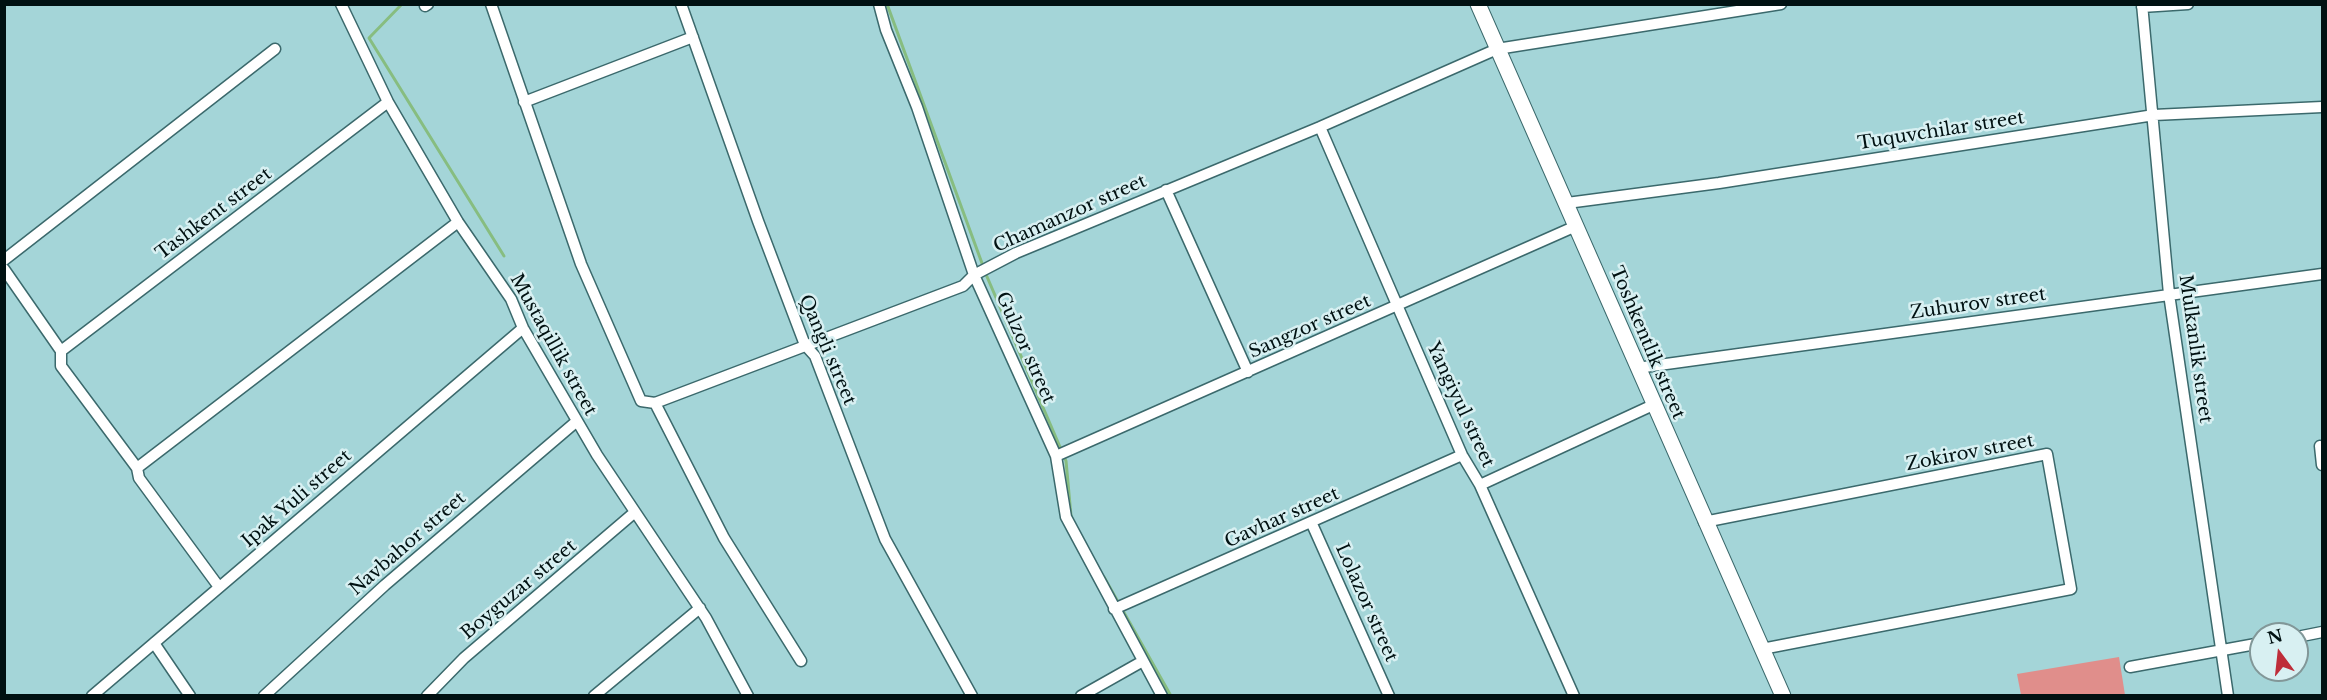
<!DOCTYPE html>
<html>
<head>
<meta charset="utf-8">
<style>
	body { margin:0 }
	#map { position:relative; width:2327px; height:700px; overflow:hidden; background:#a4d5d8; font-family:"Libre Baskerville",serif }
	canvas { display:block }
	.frame { position:absolute; inset:0; border:6px solid #011112; pointer-events:none }
	.north { position:absolute; left:2249px; top:622px; width:60px; height:60px; box-sizing:border-box; background:#d8f0f2; border:2px solid #829798; border-radius:50%; rotate:345deg; font-size:16px; font-weight:700; line-height:24px; text-align:center; color:#011112 }
	.north::after { content:''; display:block; margin:auto; width:21px; height:27px; background:#be2d39; clip-path:polygon(50% 0,100% 100%,50% 72%,0 100%) }
</style>
</head>
<body>
<div id="map">
<canvas width="2327" height="700"></canvas>
<div class="frame"></div>
<div class="north">N</div>
</div>
<script>
const ctx = document.querySelector('canvas').getContext('2d');
ctx.lineJoin = 'round';
function fillPath(path, color) { ctx.fillStyle = color; ctx.fill(path, 'evenodd'); }
function stroke(path, color, width, dash) { ctx.strokeStyle = color; ctx.lineWidth = width; ctx.lineCap = dash ? 'butt' : 'round'; ctx.setLineDash(dash || []); ctx.stroke(path); }
function write(font, color, halo, rows, align = 'center') {
  ctx.font = font + ' "Libre Baskerville",serif'; ctx.lineWidth = 5; ctx.setLineDash([]); ctx.textBaseline = 'middle'; ctx.strokeStyle = halo; ctx.fillStyle = color; for (const [text, x, y, turn = 0] of rows) {
    ctx.save(); ctx.translate(x, y); ctx.rotate((+turn || 0) * Math.PI / 180); ctx.textAlign = isNaN(turn) ? turn : align; if (halo) ctx.strokeText(text, 0, 0); ctx.fillText(text, 0, 0); ctx.restore();
  }
}
const green = new Path2D(`
	M2119 657 2125 695H2021L2017 674Z`);
const stream = new Path2D(`
	M402 4 369 38 504 256
	M887 4 983 266
	M985 272 1066 461 1071 516
	M1104 577 1171 696`);
const minor = new Path2D(`
	M341 4 388 102 458 222 511 299 523 328 597 455 706 618 748 696
	M491 4 581 264 641 401 655 403 724 538 801 661
	M681 4 758 221 805 345 815 356 885 539 972 696
	M879 4 886 30 917 107 974 275 1056 456 1066 517 1162 696
	M2142 4 2169 294 2228 696
	M425 6 428 4
	M2142 7 2188 4
	M524 102 693 37
	M1320 127 1462 455 1480 485 1574 696
	M1166 190 1248 372
	M1567 203 1719 183 2154 115 2322 107
	M4 260 275 49
	M4 269 61 351V366L137 468 139 478 219 587
	M61 351 388 102
	M1637 368 2322 274
	M655 403 963 286 974 275 1016 253 1320 127 1497 49 1781 4
	M2320 446 2322 465
	M1056 456 1576 226
	M137 468 458 222
	M1480 485 1653 405
	M1704 522 2047 454 2071 589 1762 649
	M1312 524 1389 696
	M1114 609 1462 455
	M2297 637 2322 632
	M154 643 190 696
	M2130 667 2261 643
	M92 696 523 328
	M264 696 385 585 577 421
	M427 696 464 658 635 512
	M594 696 700 608
	M1081 696 1143 661`);
const secondary = new Path2D(`
	M1478 4 1783 696`);
const streetNames = [
	["Tuquvchilar street",1941,131,-9],
	["Tashkent street",214,214,-37],
	["Chamanzor street",1070,214,-24],
	["Zuhurov street",1978,304,-8],
	["Sangzor street",1310,327,-24],
	["Toshkentlik street",1647,343,67],
	["Mustaqillik street",553,345,61],
	["Gulzor street",1025,348,66],
	["Mulkanlik street",2195,349,82],
	["Qangli street",827,350,67],
	["Yangiyul street",1460,405,65],
	["Zokirov street",1970,453,-11],
	["Ipak Yuli street",297,499,-41],
	["Gavhar street",1282,518,-24],
	["Navbahor street",408,544,-41],
	["Boyguzar street",519,590,-40],
	["Lolazor street",1366,603,66]
];
fillPath(green, '#e08e8b');
stroke(stream, '#87bd80', 3);
stroke(minor, '#3b696c', 13);
stroke(secondary, '#3b696c', 17);
stroke(minor, '#fff', 10);
stroke(secondary, '#fff', 15);
write('18px', '#011112', '#d8f0f2', streetNames);
</script>
</body>
</html>
